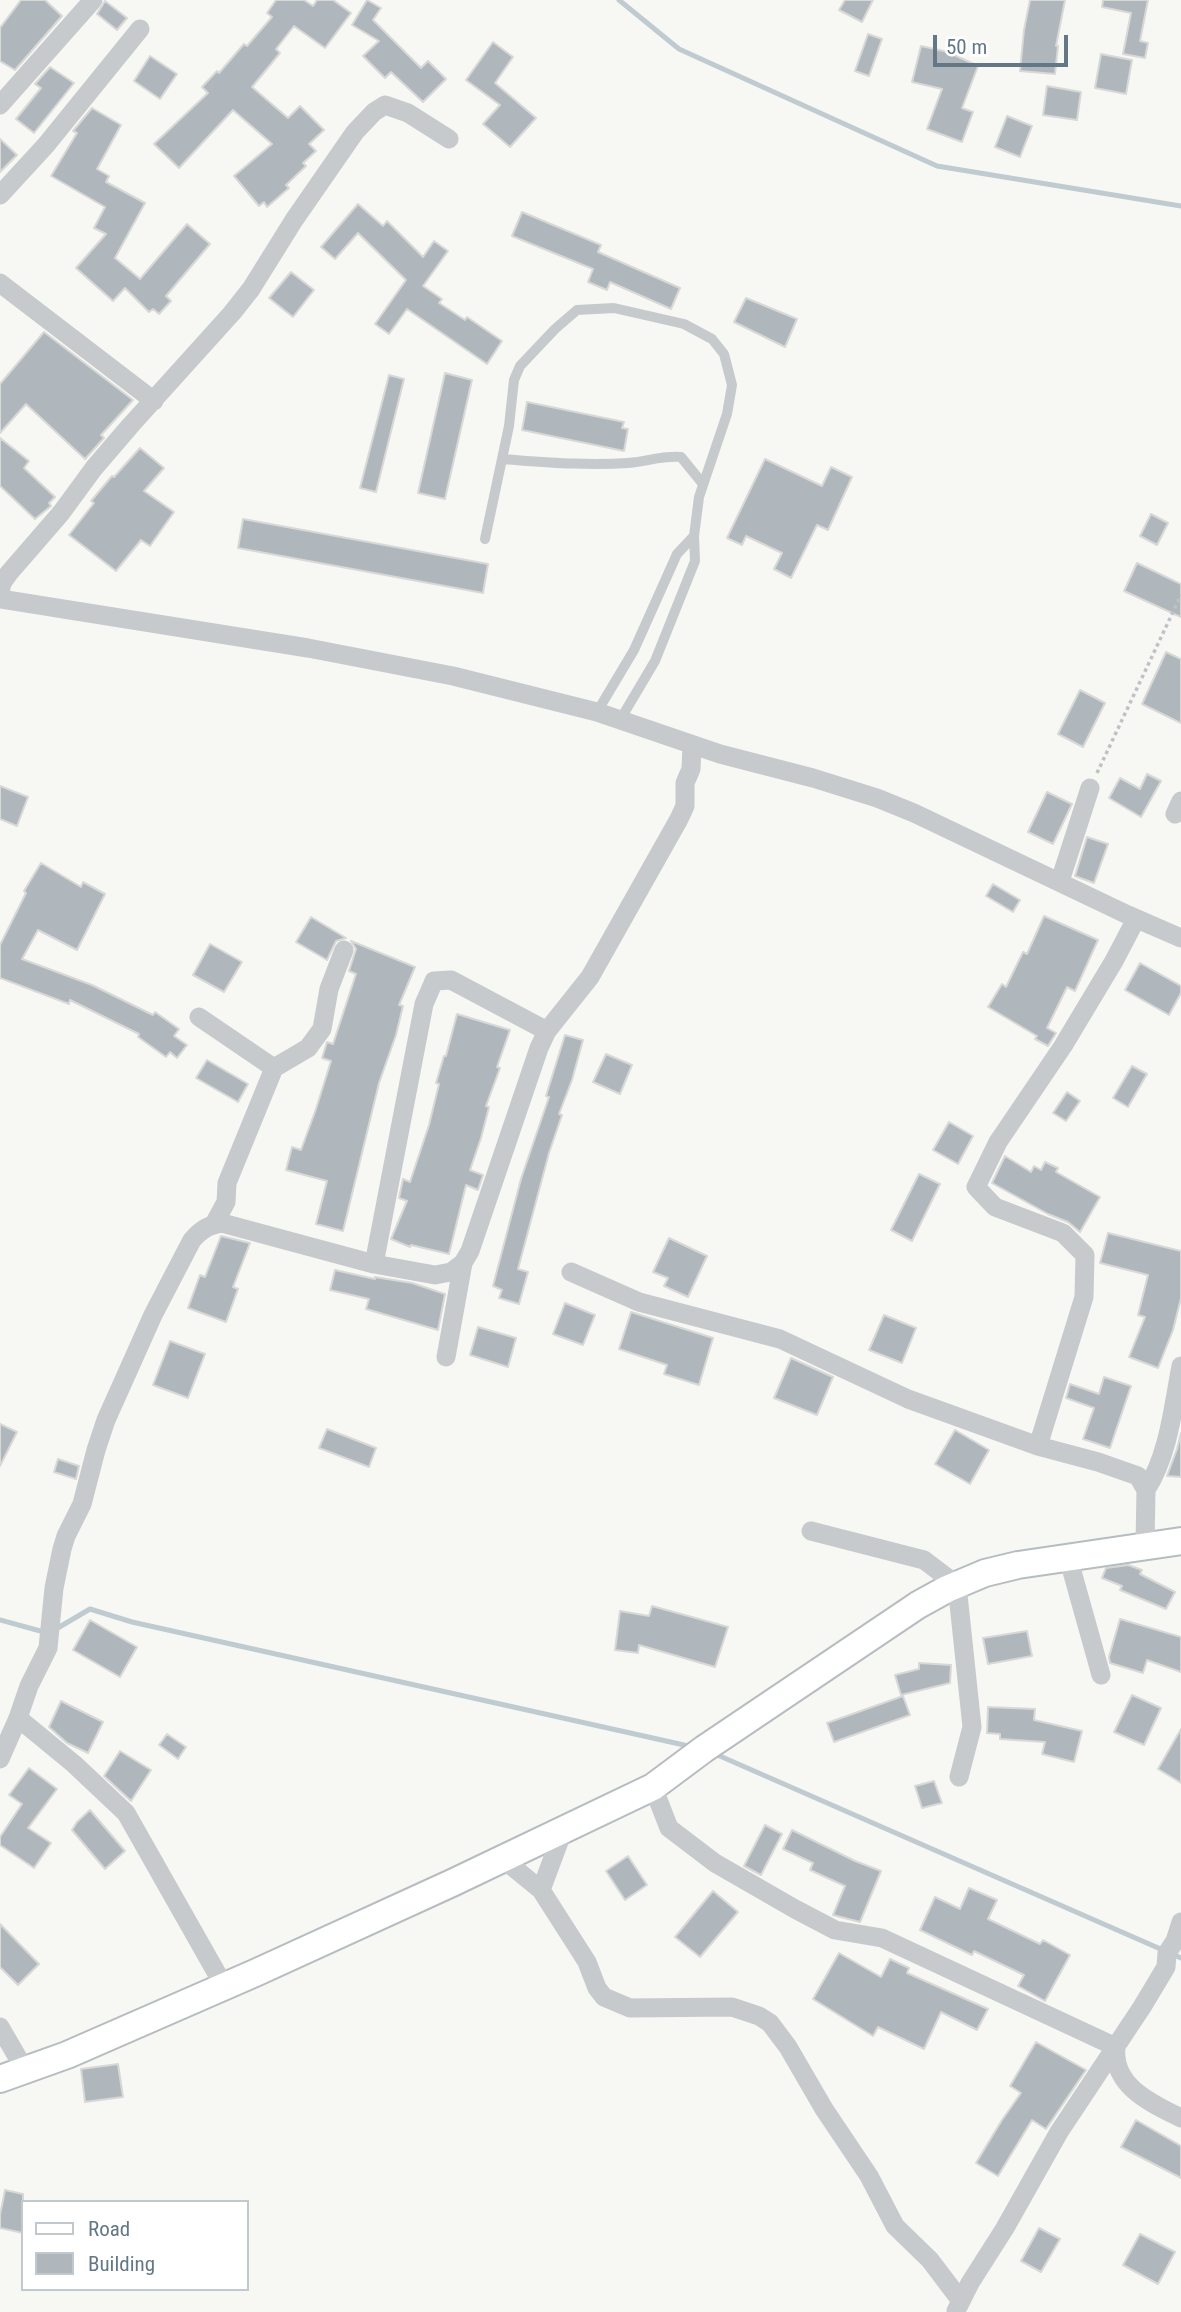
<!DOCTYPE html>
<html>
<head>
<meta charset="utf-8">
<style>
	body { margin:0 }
	#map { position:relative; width:1181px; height:2312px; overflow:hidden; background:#f7f7f3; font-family:"Roboto Condensed",sans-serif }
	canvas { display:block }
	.legend { position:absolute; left:21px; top:2200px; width:228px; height:91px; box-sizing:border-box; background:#fff; border:2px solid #c1c9cf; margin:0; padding:9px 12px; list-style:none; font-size:21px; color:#637787 }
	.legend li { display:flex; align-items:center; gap:14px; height:35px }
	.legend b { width:35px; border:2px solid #c1c9cf }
	.scale { position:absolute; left:933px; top:35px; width:135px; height:32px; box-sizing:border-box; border:4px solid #637787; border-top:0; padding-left:9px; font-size:21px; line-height:24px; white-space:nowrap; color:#637787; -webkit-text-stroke:5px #fff; paint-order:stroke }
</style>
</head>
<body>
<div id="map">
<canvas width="1181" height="2312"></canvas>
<ul class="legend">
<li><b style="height:9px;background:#fff"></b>Road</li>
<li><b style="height:19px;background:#afb7bd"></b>Building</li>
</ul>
<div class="scale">50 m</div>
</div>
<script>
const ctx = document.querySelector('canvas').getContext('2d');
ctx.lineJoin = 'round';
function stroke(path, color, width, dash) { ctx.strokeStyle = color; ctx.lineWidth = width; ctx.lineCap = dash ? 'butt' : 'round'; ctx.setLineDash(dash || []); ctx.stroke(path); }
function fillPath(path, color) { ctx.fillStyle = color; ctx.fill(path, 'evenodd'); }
const stream = new Path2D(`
	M619 0 679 49 937 166 1181 206
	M0 1620 44 1632
	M56 1629 90 1609 132 1622 693 1747
	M713 1753 1181 1958`);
const building = new Path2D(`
	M21 0H45L62 16 15 70 0 61V28Z
	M276 0H304L313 6 317 0H333L351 13 325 48 294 26 276 49 280 53 252 87 288 118 300 106 324 130 309 144 316 151 303 163 306 166 286 185 289 188 267 207 264 202 259 206 234 176 272 144 233 110 179 168 154 144 208 93 202 87 217 71 219 73 244 44 247 46 272 17 267 13Z
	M367 0 381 8 373 20 421 68 428 61 446 79 423 102 391 72 385 78 363 56 379 41 352 25Z
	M845 0H873L862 22 839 10Z
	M1030 0H1065L1056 46H1058L1055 74 1020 71 1024 30Z
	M1103 0H1148L1140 41 1148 43 1145 58 1123 54 1131 13 1102 7Z
	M105 1 127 18 117 30 97 14Z
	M868 34 882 39 869 76 855 71Z
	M493 42 513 57 495 83 536 118 510 147 483 124 500 105 466 80Z
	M921 46 948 52 978 66 962 108 973 112 962 142 927 129 942 89 912 82Z
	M1101 54 1132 60 1126 94 1095 88Z
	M150 56 177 74 160 99 134 81Z
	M50 67 74 83 34 133 16 119 41 88 35 84Z
	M1047 86 1081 92 1077 120 1043 115Z
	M92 108 121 125 97 169 109 176 106 182 145 203 115 258 140 279 187 224 210 244 166 296 171 301 159 314 153 309 149 312 125 288 113 301 76 268 106 234 94 228 105 207 51 176 77 133 73 131Z
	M1007 116 1032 126 1020 157 995 147Z
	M0 139 17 155 0 172Z
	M358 204 383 226 387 221 423 257 434 241 448 251 423 286 442 299 439 303 465 320 467 317 502 341 487 364 407 309 389 334 375 324 406 280 358 233 335 259 321 247Z
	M522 212 601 245 598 252 680 288 671 309 610 282 607 290 588 282 593 269 512 236Z
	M291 272 314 290 293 317 269 298Z
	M746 298 797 319 785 347 734 322Z
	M44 332 133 400 101 435 104 438 85 459 26 404 0 433V384Z
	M445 373 472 380 445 499 418 493Z
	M389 375 404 379 376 492 360 488Z
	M527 402 624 422 622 428 628 429 624 451 522 430Z
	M0 438 29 461 24 468 55 497 49 503 51 506 35 519 0 486Z
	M140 448 164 468 144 491 174 512 150 546 141 540 116 571 69 535 94 503 91 501 112 476 114 477Z
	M765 459 822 486 831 467 852 477 828 530 817 525 791 578 774 569 782 553 746 536 742 545 727 538Z
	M1151 514 1168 523 1157 545 1140 536Z
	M243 519 488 564 483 593 238 548Z
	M1137 563 1181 584V617L1124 591Z
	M1166 652 1181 659V723L1142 704Z
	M1080 690 1105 703 1083 747 1058 734Z
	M1147 774 1161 781 1141 817 1109 798 1120 778 1140 789Z
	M0 786 28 797 17 826 0 819Z
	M1047 792 1072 804 1053 844 1028 832Z
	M1087 837 1108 844 1094 883 1075 876Z
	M41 863 81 887 83 882 105 894 77 950 38 930 22 959 92 985 153 1015 155 1012 179 1029 174 1036 187 1045 177 1058 170 1052 166 1057 138 1037 139 1034 70 1000 69 1004 0 978V945L26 893 24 891Z
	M993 884 1020 900 1013 912 986 896Z
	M1044 916 1098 940 1075 991 1067 987 1047 1028 1056 1033 1048 1046 1035 1039 1037 1036 988 1007 1002 984 1006 987 1023 952 1027 954Z
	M311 917 346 938 336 941 327 960 296 942Z
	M351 941 415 967 399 1005 403 1006 396 1035 379 1083 343 1231 316 1224 327 1181 286 1170 292 1147 301 1150 316 1109 331 1061 322 1058 327 1042 333 1044 356 974 349 971 356 949Z
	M210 944 242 962 224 992 193 975Z
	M1140 963 1181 986V993L1169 1015 1125 990Z
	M457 1014 510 1030 497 1067 500 1068 486 1106 489 1107 481 1138 470 1170 483 1175 478 1190 466 1185 449 1254 411 1245 410 1247 391 1239 407 1201 399 1198 403 1179 410 1182 429 1125 439 1084 436 1083 444 1056H446Z
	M565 1035 583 1040 572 1080 559 1114 562 1115 549 1153 518 1269 528 1272 519 1304 499 1298 502 1290 493 1286 521 1179 549 1097 546 1096Z
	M606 1054 632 1065 620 1094 593 1082Z
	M207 1060 248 1084 238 1102 196 1078Z
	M1132 1066 1147 1074 1128 1107 1113 1098Z
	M1067 1092 1080 1101 1066 1121 1053 1113Z
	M949 1122 973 1136 958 1164 933 1150Z
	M1005 1156 1031 1172 1034 1166 1041 1170 1045 1162 1058 1168 1056 1172 1100 1197 1080 1232 1068 1222 1048 1214 992 1183Z
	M919 1174 940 1184 912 1241 891 1230Z
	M1108 1233 1181 1251V1298L1173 1330 1158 1368 1129 1357 1145 1317 1138 1315 1148 1275 1100 1263Z
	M221 1236 250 1243 233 1287 238 1289 226 1322 188 1308 200 1275 205 1277Z
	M669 1238 707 1256 688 1297 664 1286 668 1278 653 1272Z
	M335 1270 375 1279V1277L412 1283 445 1294 438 1330 366 1309 369 1299 330 1290Z
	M565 1303 595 1315 583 1345 553 1334Z
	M631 1312 713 1338 699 1385 664 1374 667 1365 619 1349Z
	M884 1315 916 1328 902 1363 869 1350Z
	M478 1327 516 1338 508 1367 470 1355Z
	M170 1341 205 1354 188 1398 153 1385Z
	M791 1358 833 1377 817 1415 774 1398Z
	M1104 1377 1131 1386 1110 1448 1083 1439 1094 1408 1066 1398 1070 1384 1099 1394Z
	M0 1424 17 1432 0 1466Z
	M327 1429 376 1448 369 1467 319 1448Z
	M955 1430 989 1450 970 1484 935 1464Z
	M1181 1433V1477L1167 1476 1177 1449Z
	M58 1459 79 1466 76 1479 54 1472Z
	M1128 1565 1142 1570 1140 1574 1175 1592 1166 1609 1120 1590 1122 1586 1102 1578 1106 1568Z
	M652 1606 728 1627 715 1667 639 1645 638 1653 615 1650 620 1611 649 1616Z
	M1120 1619 1181 1637V1672L1147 1660 1143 1673 1110 1663 1109 1657Z
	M90 1620 137 1647 120 1677 73 1650Z
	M1027 1631 1032 1656 988 1664 983 1638Z
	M919 1663 951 1665 950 1683 901 1695 895 1675 919 1669Z
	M1132 1695 1161 1708 1144 1745 1114 1732Z
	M903 1696 910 1715 834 1742 827 1723Z
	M61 1701 103 1722 88 1753 67 1743 49 1727Z
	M988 1707 1035 1709 1034 1720 1082 1731 1074 1762 1042 1754 1045 1742 1000 1739V1734L987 1733Z
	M1181 1729V1783L1158 1769Z
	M167 1734 186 1747 178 1759 159 1745Z
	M120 1751 151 1770 131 1801 104 1776Z
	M29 1768 57 1789 28 1828 51 1843 34 1868 0 1845V1837L22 1804 9 1795Z
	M934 1781 942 1803 922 1808 915 1786Z
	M90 1810 125 1851 105 1869 72 1830 77 1822Z
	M765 1825 782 1834 761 1875 744 1866Z
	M792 1830 855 1861 881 1871 860 1922 833 1915 845 1886 810 1870 813 1863 783 1849Z
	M628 1856 647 1885 625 1900 606 1871Z
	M969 1888 997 1900 988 1919 1040 1944 1043 1940 1070 1955 1045 2001 1018 1986 1024 1975 974 1951 972 1955 920 1930 935 1897 960 1909Z
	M713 1891 738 1912 700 1957 675 1937Z
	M0 1924 39 1964 18 1985 0 1967Z
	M839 1953 881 1977 890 1959 909 1968 907 1973 988 2009 977 2030 941 2012 924 2049 878 2027 873 2036 813 1999Z
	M1036 2042 1086 2070 1046 2129 1032 2120 998 2176 976 2163 1002 2120 1021 2093 1010 2086Z
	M118 2064 123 2097 85 2102 81 2069Z
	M1136 2120 1181 2146V2178L1121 2147Z
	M5 2190 23 2194V2233L0 2228V2215Z
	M1039 2228 1060 2239 1041 2272 1021 2261Z
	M1140 2234 1175 2252 1158 2284 1123 2265Z`);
const path = new Path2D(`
	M1097 773 1181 595`);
const lane = new Path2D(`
	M502 459C544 462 586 466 628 463 648 462 661 455 681 457L703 484
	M485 539 509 426 514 380 520 366 555 329 577 310 614 308 684 324 712 339 724 354 732 385 727 414 699 497 694 536 695 561 655 661 620 720
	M597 712 634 650 677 554 694 536`);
const street = new Path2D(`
	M0 105 93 0
	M0 195 46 145 140 29
	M0 283 154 401
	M0 593 2 583 9 573 61 513 94 468 130 426 232 313 251 289 294 220 355 132 374 112 385 105 408 113 449 139
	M0 599 308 648 453 676 597 712 720 754 813 778 877 798 914 813 1128 915 1181 938
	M1175 814 1181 801
	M1060 881 1090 788
	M199 1017 274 1068
	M214 1224 226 1202 227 1183 274 1068 308 1048 322 1029 329 989 344 950
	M374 1264 424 1004 434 981 451 980 547 1031
	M571 1272 639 1302 780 1339 908 1399 1038 1446 1098 1462 1138 1476 1146 1490 1145 1545
	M446 1357 463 1263 470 1251 539 1048 547 1031 590 977 679 819 685 806V783L691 769 692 745
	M1038 1446 1084 1297 1085 1255 1063 1233 995 1207 976 1187 998 1142 1063 1046 1114 961 1136 919
	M1146 1490C1169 1454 1173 1407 1181 1366
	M811 1531 924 1560 957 1585 972 1727 959 1777
	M1068 1557 1101 1675
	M18 1718 74 1764 126 1813 224 1986
	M0 1759 18 1718 29 1686 48 1648 54 1588 62 1549 66 1536 82 1504 96 1450 106 1420 153 1315 192 1240C201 1230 208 1225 222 1223L374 1264 435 1275 451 1272 463 1263
	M653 1787 669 1828 715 1863 795 1909 835 1930 882 1938 1116 2047C1112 2086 1151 2103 1181 2118
	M503 1859 541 1890 587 1962 597 1988 604 1997 630 2008 732 2007 759 2016 770 2023 788 2047 824 2109 869 2176 895 2226 930 2260 961 2301
	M541 1890 563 1831
	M0 2027 25 2070
	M956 2311 970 2283 1005 2228 1059 2132 1142 2007 1166 1967 1167 1953 1175 1941 1181 1922`);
const secondary = new Path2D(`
	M0 2079 67 2055 255 1973 452 1883 653 1787 704 1749 918 1605 947 1589 985 1573 1018 1565 1181 1541`);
stroke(stream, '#bfcbd0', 5);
fillPath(building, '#afb7bd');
stroke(building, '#d8d8d6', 2);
stroke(secondary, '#b6bcc0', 30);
stroke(path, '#bfc2c4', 3.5, [3.5, 3.5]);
stroke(lane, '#c6cacd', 10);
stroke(street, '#c6cacd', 19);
stroke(secondary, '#fff', 26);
</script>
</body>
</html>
